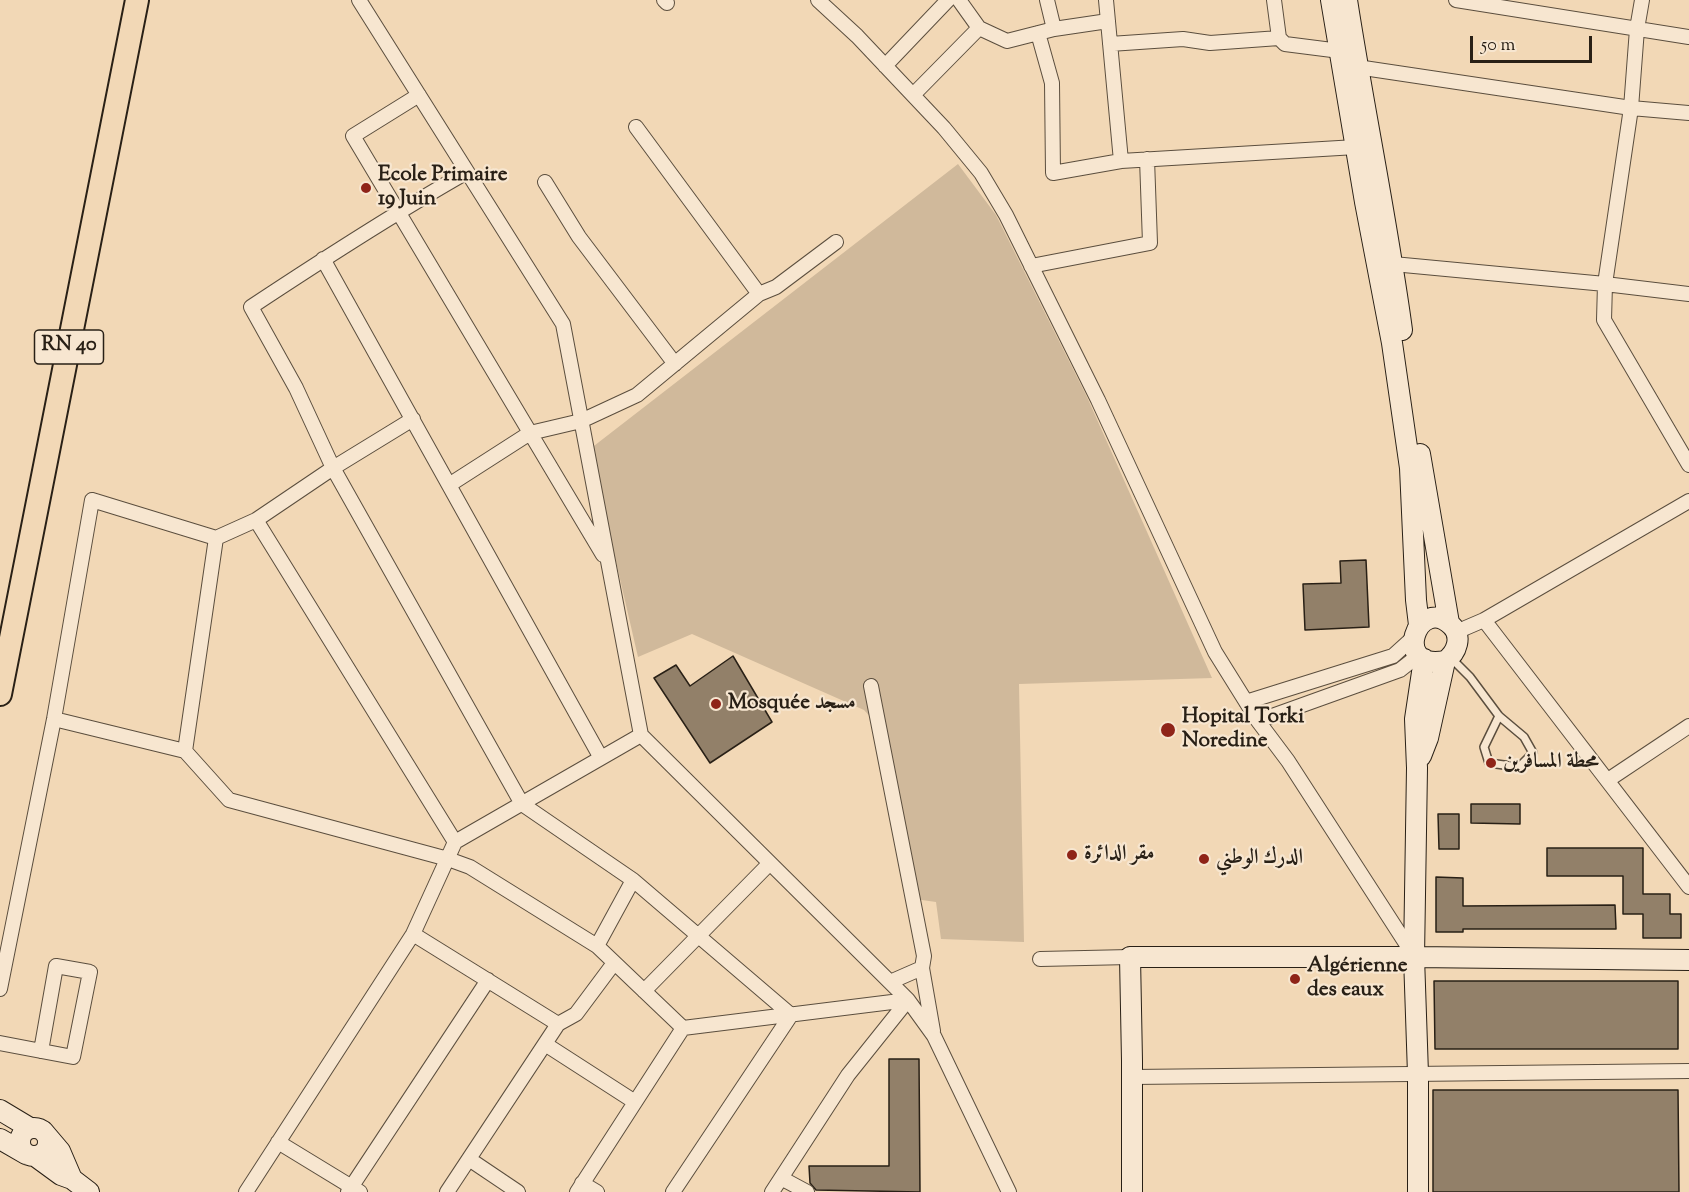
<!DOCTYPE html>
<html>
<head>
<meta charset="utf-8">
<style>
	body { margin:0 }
	#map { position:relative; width:1689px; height:1192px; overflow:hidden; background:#f2d8b6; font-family:"Sorts Mill Goudy",serif }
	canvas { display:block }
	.scale { position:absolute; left:1470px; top:36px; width:122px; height:27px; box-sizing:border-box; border:3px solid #292016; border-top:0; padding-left:8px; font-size:18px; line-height:21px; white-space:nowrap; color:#292016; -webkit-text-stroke:4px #f7e6d0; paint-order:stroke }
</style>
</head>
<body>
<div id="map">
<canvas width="1689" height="1192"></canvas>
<div class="scale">50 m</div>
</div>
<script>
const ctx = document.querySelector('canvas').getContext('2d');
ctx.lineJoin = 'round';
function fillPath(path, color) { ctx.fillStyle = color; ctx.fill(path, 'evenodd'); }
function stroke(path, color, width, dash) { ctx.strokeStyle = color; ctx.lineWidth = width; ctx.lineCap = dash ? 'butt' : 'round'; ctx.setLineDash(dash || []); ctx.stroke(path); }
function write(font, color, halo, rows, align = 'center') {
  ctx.font = font + ' "Sorts Mill Goudy",Amiri,serif'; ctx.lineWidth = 4.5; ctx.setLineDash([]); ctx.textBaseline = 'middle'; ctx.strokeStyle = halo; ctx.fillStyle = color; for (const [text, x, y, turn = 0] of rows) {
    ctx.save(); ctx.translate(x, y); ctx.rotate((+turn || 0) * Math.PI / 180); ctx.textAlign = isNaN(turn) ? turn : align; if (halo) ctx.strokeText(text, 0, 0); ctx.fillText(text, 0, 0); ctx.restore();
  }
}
const green = new Path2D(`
	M958 164 996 215 1087 397 1212 678 1019 684 1024 942 941 939 936 902 915 899 878 725 864 710 692 634 638 657 590 449Z`);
const building = new Path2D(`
	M1366 560 1369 627 1305 630 1303 584 1341 583 1340 561Z
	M733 656 772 722 710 763 654 678 676 665 690 686Z
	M1471 804H1520V824L1471 823Z
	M1438 814H1459V849H1439Z
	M1547 848H1643V894H1670V914H1681V938H1643V914H1623V876H1547Z
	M1436 877 1463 878V906L1615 905 1616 929H1463V932H1436Z
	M1434 981H1678V1049H1435Z
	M889 1059H919L920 1192 816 1190 810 1183 809 1166H889Z
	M1433 1090H1678L1679 1192H1433Z`);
const lane = new Path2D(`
	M1452 659 1470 677 1499 716 1524 737 1533 753 1519 767 1489 763 1484 747 1499 716`);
const street = new Path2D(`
	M359 0 563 324 641 735
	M664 0 667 3
	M818 0 857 36 944 128 981 173 1006 215 1098 400 1215 652 1258 721 1288 761 1414 956
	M959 0 979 28 1007 41 1054 29 1047 0
	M1106 0 1121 161 1356 147
	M1274 0 1279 38 1285 44 1340 51
	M1456 0 1689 37
	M1642 0 1637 29 1631 108 1605 284 1604 320 1689 465
	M1054 29 1108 21
	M1038 33 1052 83 1053 173 1121 161
	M1110 44 1183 39 1210 43 1279 38
	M885 66 948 0
	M1357 67 1631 108 1689 113
	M419 95 353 136 603 555
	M913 95 979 28
	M636 127 759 294
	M467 172C393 214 322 260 251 307L296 388 333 468 522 804 633 880 791 1015 673 1192
	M545 182 579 237 675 364
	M323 259 601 758
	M1393 264 1605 284 1689 294
	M1031 266 1150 243 1147 159
	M449 485 530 433 581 421 637 395 759 294 776 287 836 242
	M256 520 455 842
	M216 538 256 520 333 468 413 419
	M1484 620 1689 887
	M1456 632 1484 620 1689 501
	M871 686 924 956 922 968 890 982
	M1246 702 1393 656 1414 637
	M54 719 185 751 229 800 448 859 470 867 597 946 683 1028
	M1258 721 1400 670 1419 655
	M1608 780 1689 726
	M413 934 558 1024 447 1192
	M597 946 633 880
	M1040 959 1130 957
	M922 968 933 1031
	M0 989 54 719 92 500 216 538 185 751
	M644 991 770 863
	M558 1024 576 1014 614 963
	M0 1043 73 1057 90 972 56 966 41 1051
	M545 1044 635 1102
	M1132 1077 1689 1071
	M278 1142 360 1192
	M469 1159 518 1192
	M781 1178 807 1192
	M582 1183 597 1192
	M246 1192 413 934 455 842 641 735 908 1000 934 1036 1009 1192
	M348 1192 488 980
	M577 1192 683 1028 908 1000 848 1075 772 1192`);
const secondary = new Path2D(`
	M1331 0 1365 202 1392 343 1410 468 1416 600 1419 625
	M1347 0C1364 110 1387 219 1402 330
	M1420 454 1449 623
	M1424 659 1415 719 1417 768 1414 957 1689 960
	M1421 756 1428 738 1445 661C1457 653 1463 636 1451 625 1418 594 1390 671 1445 661
	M0 1110 30 1128
	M20 1142a14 14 0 1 1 28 0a14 14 0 1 1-28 0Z
	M43 1131 60 1151 72 1179
	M0 1139 26 1154
	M35 1156 61 1175 72 1179 89 1192
	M1132 1192V1061L1130 957H1414L1418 1074V1192`);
const primary = new Path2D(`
	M0 694 137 0`);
const markers = [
	[366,188,6,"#8f2418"],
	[716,704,6,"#8f2418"],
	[1168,730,8,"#8f2418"],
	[1491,763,6,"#8f2418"],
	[1072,855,6,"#8f2418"],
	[1204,859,6,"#8f2418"],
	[1295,979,6,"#8f2418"]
];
const shields = [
	[69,347,69]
];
const shieldNames = [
	["RN 40",69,347]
];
const poiNames = [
	["Ecole Primaire",378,176],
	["19 Juin",378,200],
	["Mosquée مسجد",728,704],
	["Hopital Torki",1182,718],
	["Noredine",1182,742],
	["محطة المسافرين",1503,763],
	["مقر الدائرة",1084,855],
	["الدرك الوطني",1216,859],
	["Algérienne",1307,967],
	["des eaux",1307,991]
];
fillPath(green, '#d0b99b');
fillPath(building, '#928069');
stroke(building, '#292016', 1.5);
stroke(lane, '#5b4e3e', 10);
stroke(street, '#5b4e3e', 16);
stroke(secondary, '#292016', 22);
stroke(primary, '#292016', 26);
stroke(lane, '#f7e6d0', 7);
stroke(street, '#f7e6d0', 14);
stroke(secondary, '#f7e6d0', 20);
stroke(primary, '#f2d8b6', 22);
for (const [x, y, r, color] of markers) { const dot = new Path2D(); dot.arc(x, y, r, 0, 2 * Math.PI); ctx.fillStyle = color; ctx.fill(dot); stroke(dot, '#f7e6d0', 2); }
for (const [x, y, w] of shields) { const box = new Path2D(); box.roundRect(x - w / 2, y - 17, w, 34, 4.5); ctx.fillStyle = '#f7e6d0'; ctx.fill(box); stroke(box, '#292016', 1.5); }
write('bold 20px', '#292016', null, shieldNames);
write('bold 21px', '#292016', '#f7e6d0', poiNames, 'left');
</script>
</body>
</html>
